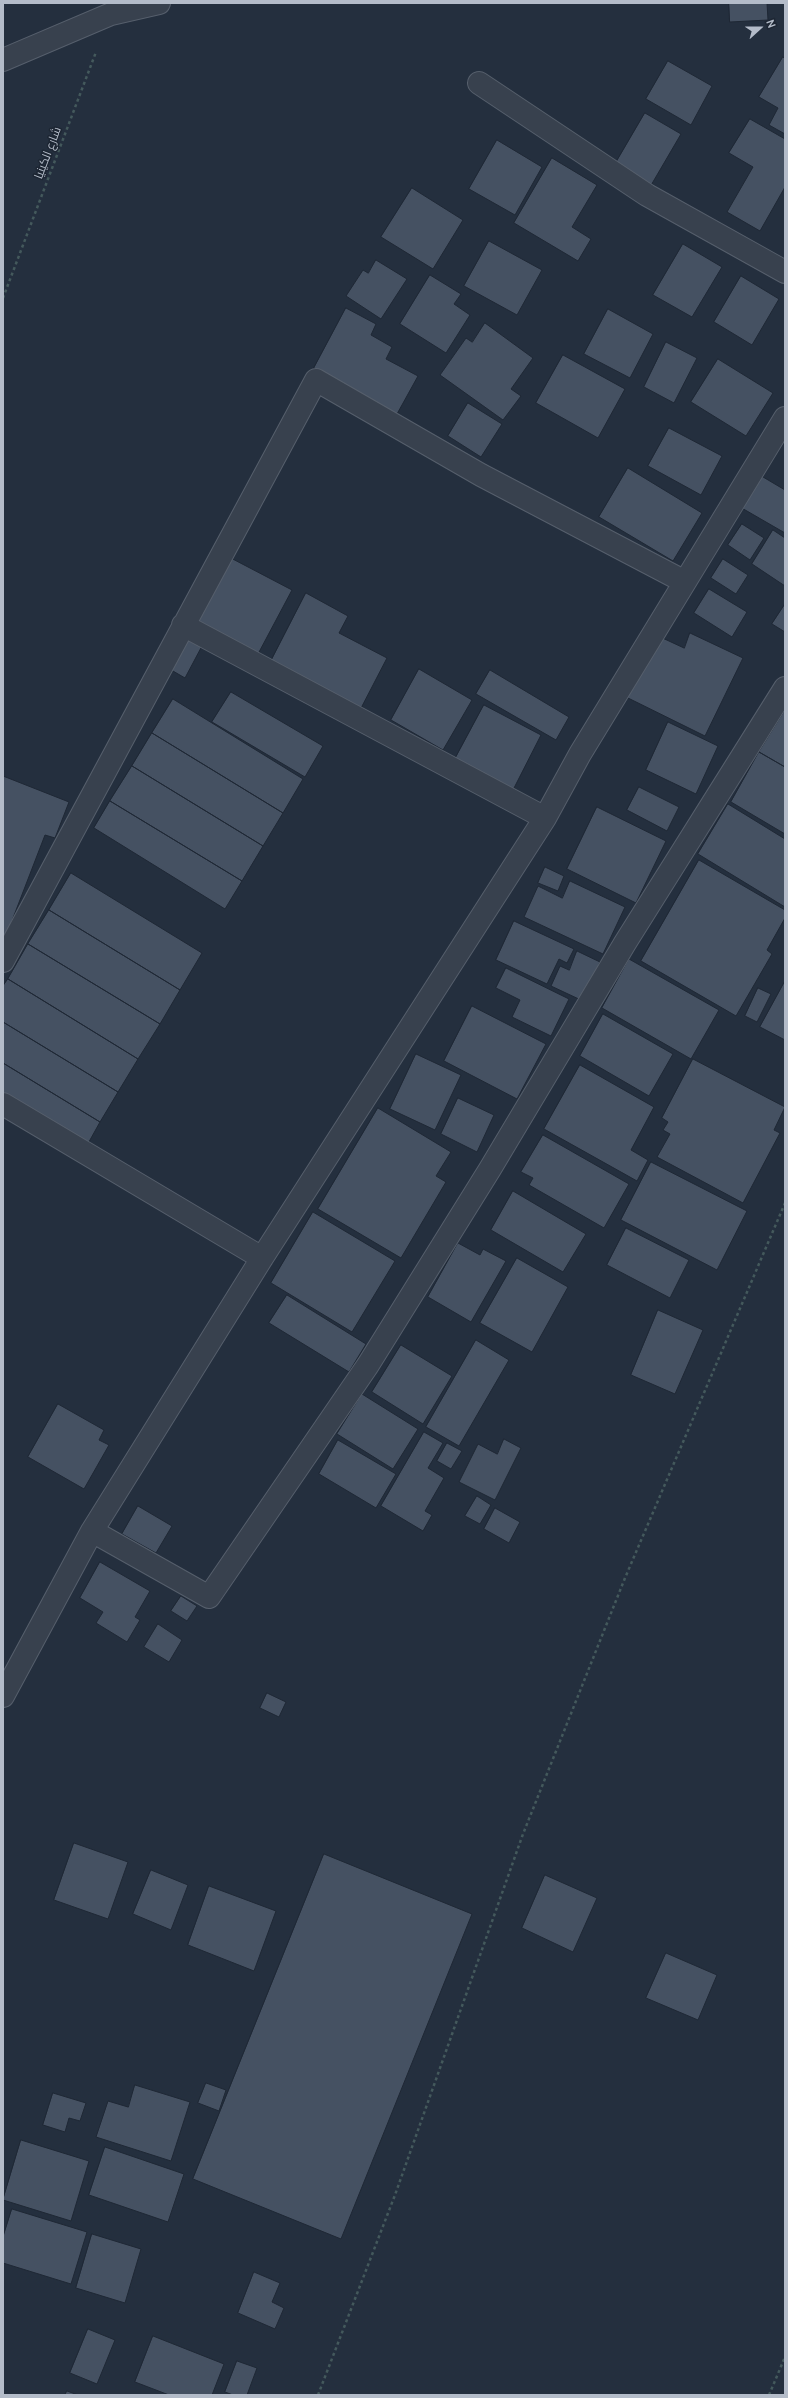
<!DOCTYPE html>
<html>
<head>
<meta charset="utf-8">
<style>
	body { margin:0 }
	#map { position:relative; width:788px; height:2398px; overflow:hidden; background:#242f3e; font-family:Cabin,sans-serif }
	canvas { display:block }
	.frame { position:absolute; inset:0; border:4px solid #b4bcc9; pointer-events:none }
	.north { position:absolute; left:740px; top:8px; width:40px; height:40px; -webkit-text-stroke:3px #1d2633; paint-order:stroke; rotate:69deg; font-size:11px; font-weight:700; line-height:16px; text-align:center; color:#b4bcc9 }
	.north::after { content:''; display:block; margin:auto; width:14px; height:18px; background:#b4bcc9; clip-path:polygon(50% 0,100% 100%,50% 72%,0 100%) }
</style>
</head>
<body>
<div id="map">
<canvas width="788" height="2398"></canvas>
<div class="frame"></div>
<div class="north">N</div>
</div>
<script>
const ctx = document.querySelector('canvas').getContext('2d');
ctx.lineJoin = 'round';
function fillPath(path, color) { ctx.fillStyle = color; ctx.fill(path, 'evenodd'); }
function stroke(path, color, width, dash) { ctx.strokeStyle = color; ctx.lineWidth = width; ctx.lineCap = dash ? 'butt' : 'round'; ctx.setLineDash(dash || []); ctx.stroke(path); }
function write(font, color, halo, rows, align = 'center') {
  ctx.font = font + ' Cabin,Cairo,sans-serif'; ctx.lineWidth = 3; ctx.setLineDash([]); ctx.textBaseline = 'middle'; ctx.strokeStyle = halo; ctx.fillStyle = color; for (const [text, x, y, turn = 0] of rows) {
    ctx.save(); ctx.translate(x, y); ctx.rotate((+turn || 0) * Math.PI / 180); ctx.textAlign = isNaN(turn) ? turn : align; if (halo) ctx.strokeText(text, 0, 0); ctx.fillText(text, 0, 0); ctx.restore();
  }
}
const building = new Path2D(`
	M729 3H767L768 20 730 22Z
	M783 57 785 59V134L769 125 778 108 759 97Z
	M668 61 712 86 691 125 646 99Z
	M645 113 681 134 650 187 614 166Z
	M750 119 785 139V187L760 231 727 212 753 167 729 153Z
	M497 140 542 167 515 215 469 189Z
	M552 158 597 185 572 227 591 239 578 261 514 223Z
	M412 188 463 220 433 269 381 237Z
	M489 241 542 270 517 315 464 286Z
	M683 244 722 267 692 317 653 295Z
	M376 260 407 279 381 319 346 296 363 270 368 273Z
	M430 275 461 294 454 304 470 315 446 353 400 324Z
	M741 276 779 299 752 345 714 322Z
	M346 308 376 324 371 335 392 347 386 359 418 376 397 414 314 368Z
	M608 309 653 334 630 378 584 354Z
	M485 323 533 358 511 389 521 396 503 420 440 375 466 338 472 342Z
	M666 342 697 358 674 403 644 387Z
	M563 355 625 389 598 438 536 403Z
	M718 359 773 393 746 436 691 402Z
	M468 403 502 424 481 457 448 436Z
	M669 428 722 456 701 495 648 466Z
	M628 468 702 513 673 561 599 517Z
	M758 474 785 490V533L740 507Z
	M742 524 764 538 750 560 728 545Z
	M773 530 785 538V586L752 564Z
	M227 556 292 590 258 654 193 620Z
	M723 559 748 575 736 594 711 578Z
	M709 589 747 612 732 637 694 613Z
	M306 593 348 616 339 633 387 658 359 712 269 665Z
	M785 604V632L772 624Z
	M690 633 743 658 705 736 626 697 656 635 684 648Z
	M182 636 202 646 185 678 166 667Z
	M419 669 472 700 443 750 391 720Z
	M490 670 569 717 556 740 476 694Z
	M231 692 323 746 305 777 212 722Z
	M173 699 303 779 283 813 152 733Z
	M484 705 541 735 513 790 455 759Z
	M785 710V767L759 752Z
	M668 722 718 746 696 794 646 770Z
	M152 733 283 813 263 846 132 766Z
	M759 752 785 767V834L731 802Z
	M132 766 263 846 242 881 110 801Z
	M3 776 69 802 55 838 45 835 3 944Z
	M639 787 679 807 667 831 627 810Z
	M110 801 242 881 225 909 94 828Z
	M728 804 785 839V907L698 854Z
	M597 807 666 841 636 903 567 869Z
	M699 860 785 910V918L767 950 772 954 736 1016 641 961Z
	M545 867 564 876 558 891 538 883Z
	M71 873 202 953 180 990 49 910Z
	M570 881 625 907 603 954 524 917 538 886 562 898Z
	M49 910 180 990 160 1024 28 944Z
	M514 921 574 949 567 963 559 959 547 984 496 960Z
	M28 944 160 1024 138 1059 8 979Z
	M577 951 600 962 583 1001 551 986 560 966 569 970Z
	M629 959 719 1010 691 1059 602 1008Z
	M506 968 569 999 551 1036 512 1017 520 1000 496 988Z
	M8 979 138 1059 118 1092 3 1022V986Z
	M785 981V1040L760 1027Z
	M758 988 771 994 757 1022 745 1016Z
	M472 1006 546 1044 517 1099 444 1061Z
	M603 1014 673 1054 649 1096 580 1056Z
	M3 1022 118 1092 100 1122 3 1063Z
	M416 1054 461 1075 435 1130 390 1109Z
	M693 1059 785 1107 774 1130 780 1133 743 1203 657 1157 670 1134 663 1130 668 1122 662 1118Z
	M3 1063 100 1122 85 1149 3 1099Z
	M580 1065 654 1107 631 1150 648 1160 637 1181 544 1129Z
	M458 1098 494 1115 477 1152 441 1134Z
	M378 1108 451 1152 436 1176 446 1182 401 1258 318 1209Z
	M543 1135 629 1184 604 1228 529 1185 533 1178 521 1172Z
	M651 1162 747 1211 717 1270 621 1220Z
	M513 1191 586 1234 563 1272 491 1230Z
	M313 1212 395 1261 352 1332 271 1283Z
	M626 1228 689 1260 670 1298 607 1265Z
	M458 1243 480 1255 483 1249 506 1261 471 1322 428 1297Z
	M517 1258 568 1287 532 1352 480 1323Z
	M287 1295 366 1344 349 1372 269 1323Z
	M658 1310 703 1330 675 1394 631 1375Z
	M476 1340 509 1360 459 1446 426 1427Z
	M401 1345 452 1376 423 1424 372 1392Z
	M362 1394 418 1429 393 1469 337 1434Z
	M58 1404 104 1430 99 1440 109 1445 84 1489 28 1457Z
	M424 1432 443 1443 428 1468 444 1478 425 1511 432 1515 423 1531 381 1506Z
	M504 1439 521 1448 495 1500 459 1482 478 1444 497 1454Z
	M338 1440 396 1474 376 1508 319 1474Z
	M447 1443 462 1451 451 1469 437 1461Z
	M477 1496 491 1505 480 1524 465 1516Z
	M138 1506 172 1526 156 1553 122 1534Z
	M495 1508 520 1522 509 1543 484 1529Z
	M100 1562 150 1591 135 1617 140 1620 127 1642 96 1623 103 1612 80 1598Z
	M181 1596 197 1606 187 1621 171 1611Z
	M158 1624 182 1640 169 1662 144 1647Z
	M267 1693 286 1702 279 1717 260 1708Z
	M74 1843 128 1862 108 1919 54 1900Z
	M324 1854 472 1914 341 2239 193 2179Z
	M151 1870 188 1885 171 1930 133 1914Z
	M545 1875 597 1898 573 1952 522 1928Z
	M209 1886 276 1911 254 1971 188 1945Z
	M666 1953 717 1975 698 2020 646 1998Z
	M206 2083 226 2090 219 2111 198 2103Z
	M135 2085 190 2102 171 2161 96 2137 108 2101 128 2107Z
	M53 2093 86 2103 80 2121 69 2118 65 2132 43 2125Z
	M21 2140 89 2161 71 2221 3 2200Z
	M105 2147 184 2174 168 2222 89 2195Z
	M12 2209 87 2232 71 2284 3 2263V2237Z
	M92 2234 141 2249 125 2303 76 2288Z
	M254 2272 280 2283 272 2302 284 2308 275 2329 238 2313Z
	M88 2329 115 2340 97 2384 70 2373Z
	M153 2336 224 2364 212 2395H169L135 2382Z
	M237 2361 257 2368 247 2395H233L225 2392Z
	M67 2391 78 2395H65Z`);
const path = new Path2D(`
	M3 298 96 52
	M318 2395 395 2195 523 1834 625 1578 785 1203
	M769 2395 785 2357`);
const minor = new Path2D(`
	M3 60 111 14 159 3
	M479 83 647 195 785 272
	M183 625 545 818
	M3 961 316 380 481 475 685 582
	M3 1104 262 1258
	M92 1531 209 1597 368 1365 490 1169 625 943 785 688
	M3 1696 92 1531 262 1258 545 818 580 754 785 418`);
const streetNames = [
	["شارع الكينيا",48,153,-69]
];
fillPath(building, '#455162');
stroke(building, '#1f2835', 1);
stroke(minor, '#565f6c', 24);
stroke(path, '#44595c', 2.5, [3, 3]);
stroke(minor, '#38414e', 22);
write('12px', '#b4bcc9', '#1d2633', streetNames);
</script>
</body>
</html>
